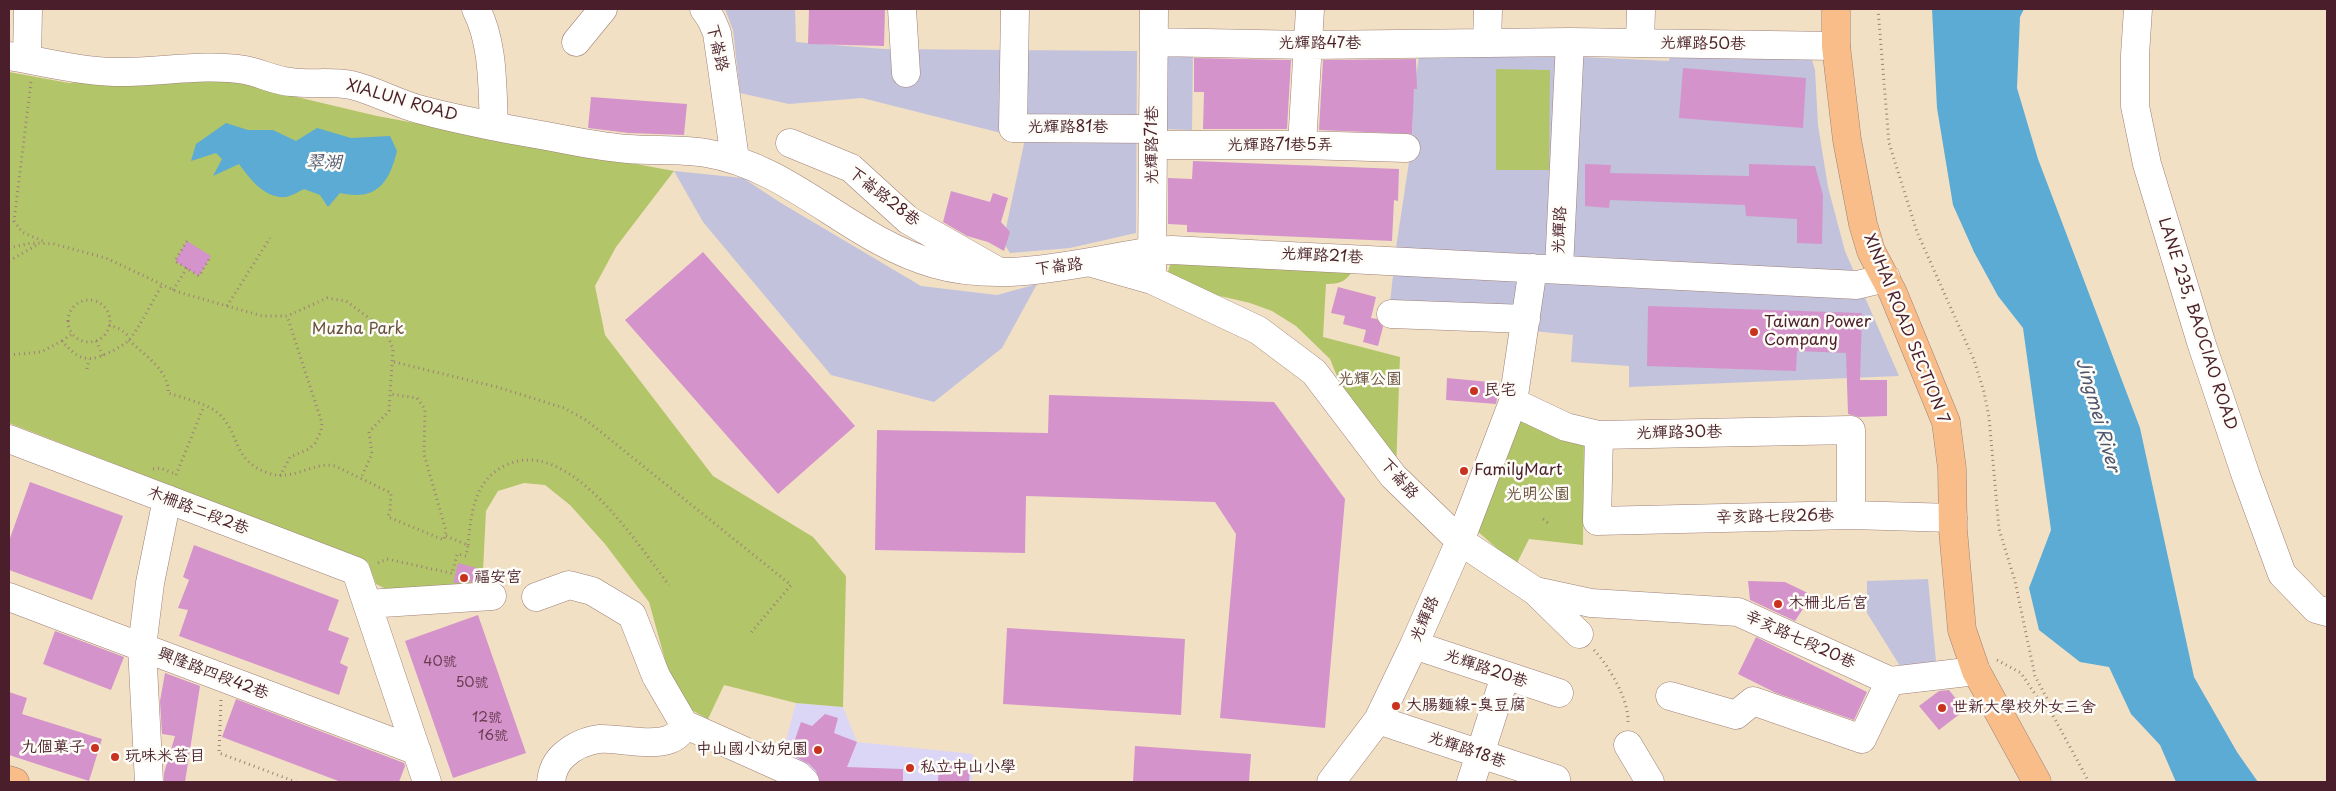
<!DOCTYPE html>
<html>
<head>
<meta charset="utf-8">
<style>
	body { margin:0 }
	#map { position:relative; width:2336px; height:791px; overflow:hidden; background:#f2e0c4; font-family:"Playpen Sans",sans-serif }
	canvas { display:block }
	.frame { position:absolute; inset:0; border:10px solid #4a1f2b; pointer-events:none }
</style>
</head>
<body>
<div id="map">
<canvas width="2336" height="791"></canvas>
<div class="frame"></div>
</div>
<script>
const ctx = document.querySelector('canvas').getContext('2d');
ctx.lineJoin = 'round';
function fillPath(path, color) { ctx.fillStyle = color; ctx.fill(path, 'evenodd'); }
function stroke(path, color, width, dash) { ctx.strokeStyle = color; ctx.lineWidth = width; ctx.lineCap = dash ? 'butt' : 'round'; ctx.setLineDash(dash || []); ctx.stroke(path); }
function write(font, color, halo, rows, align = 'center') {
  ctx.font = font + ' "Playpen Sans","LXGW WenKai TC",sans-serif'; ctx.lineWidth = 5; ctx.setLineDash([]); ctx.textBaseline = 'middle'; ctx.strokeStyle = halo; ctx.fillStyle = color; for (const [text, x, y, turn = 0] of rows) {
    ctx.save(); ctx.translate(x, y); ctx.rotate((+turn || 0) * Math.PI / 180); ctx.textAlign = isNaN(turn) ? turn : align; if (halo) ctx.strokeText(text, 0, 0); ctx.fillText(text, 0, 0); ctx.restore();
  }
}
const built = new Path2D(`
	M796 703 843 707 857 742 973 754 972 782H813L781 759Z`);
const industrial = new Path2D(`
	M725 9H795L796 42 884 49 1137 51 1136 233 1070 248 1010 253 1003 242 1025 139 862 98 789 104 740 93 733 30Z
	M1670 52 1812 60 1815 70 1818 125 1828 187 1845 251 1899 376 1629 387V366L1571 362 1573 335 1533 331 1390 303 1396 248 1412 142 1413 97 1419 56 1581 57 1669 61Z
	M1163 54 1193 55 1192 130 1163 129Z
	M674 171 743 178 781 203 921 286 997 295 1037 284 1002 348 934 402 831 375 703 222Z
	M1928 579 1936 661 1900 666 1867 613V581Z`);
const green = new Path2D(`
	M187 66 280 93 377 116 674 171 616 247 595 286 605 335 713 476 813 537 846 576 843 707 796 703 724 685 708 719 688 708 667 667 649 602 605 544 570 505 545 485 524 483 498 491 486 511 482 590H388L376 584 368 562 9 423V72L69 83 126 77Z
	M1496 69 1550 70 1549 170H1496Z
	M1171 262 1354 268C1347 281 1341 284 1326 284L1323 337 1400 357 1396 470 1343 391 1330 359 1296 326 1272 311 1250 303 1173 285 1167 275Z
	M1520 418 1584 439 1583 545 1529 539 1516 565 1476 530Z`);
const water = new Path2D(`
	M1932 9H2024L2020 17 2017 88 2038 159 2140 428 2194 677 2237 752 2258 782H2176L2160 745 2131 714 2109 667 2080 662 2039 630 2029 588 2051 530 2023 328 1998 296 1974 252 1953 205 1937 108Z
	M226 123 248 130H273L296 141 317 128 351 138 390 136 397 151C389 184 376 201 340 193L328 207 320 195 304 189C299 191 292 196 286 197 265 199 250 179 239 164L213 176 222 159 216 153 191 161 196 144Z`);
const building = new Path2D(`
	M809 9H885L884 46 808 44Z
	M1194 58 1291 60 1287 129H1203L1204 92H1194Z
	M1416 59 1417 89H1414L1412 134 1319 130 1323 60Z
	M1683 68 1806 78 1803 128 1679 118Z
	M591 97 687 104 684 135 629 133 588 128Z
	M1193 161 1399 169 1398 201 1394 200 1392 241 1187 232V225L1168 224V178L1192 179Z
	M1585 164 1611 165 1610 173 1749 176V164L1815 166 1823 195 1822 244 1797 243V219L1746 216 1745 205 1610 200 1609 208 1585 206Z
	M951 191 990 202 993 193 1008 198 1001 222 1010 232 1004 251 988 242 967 236 943 222Z
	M187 241 211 256 199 276 175 261Z
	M703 252 855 426 778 494 625 320Z
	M1338 287 1376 297 1371 318 1377 319 1383 327 1378 346 1363 342 1366 330 1343 324 1345 316 1331 313Z
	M1648 306 1862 313 1860 380H1887V416L1859 417 1848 414 1846 353 1797 351 1796 371 1647 366Z
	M1447 378 1500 383 1496 404 1446 400Z
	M1049 395 1274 402 1345 499 1325 728 1220 718 1236 534 1215 502 1026 496 1025 553 875 550 877 430 1048 433Z
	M30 482 123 516 92 600 9 570V541Z
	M194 545 339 600 328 630 349 638 340 663 348 667 339 695 179 636 188 610 178 608 189 580 183 577Z
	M458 563 477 568 473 582 453 583Z
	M1748 581 1785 582 1812 595 1795 621 1750 600Z
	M478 615 526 753 453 778 405 641Z
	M1007 628 1185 639 1181 715 1003 704Z
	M55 631 124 657 111 690 43 664Z
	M1756 637 1867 692 1854 720 1776 693 1738 674Z
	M165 673 200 686 185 782H164V773L175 736 162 734 160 701Z
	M1949 690 1965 710 1939 730 1919 706 1939 691Z
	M9 692 27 698 22 714 102 739 89 781 9 755Z
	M236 699 404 763 405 766 399 782H341L222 737Z
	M825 714 838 718 834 733 857 742 847 767 903 769V782H820L816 771 809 764 790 754 801 722 812 726Z
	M1135 746 1251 754 1249 782H1133Z
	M939 761 970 763 969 782H938Z`);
const path = new Path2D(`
	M1878 9 1889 143 1917 232 1974 360 1984 392 1989 417 1999 529 2015 581 2035 676 2050 704 2051 712 2089 782
	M31 82 14 221 22 232 45 242
	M187 241 175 261 199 276 211 256
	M9 248 31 243 54 244 106 258 178 292 262 316H287L327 298 346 301 386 331 393 349 389 411 369 432 372 454 361 478
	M9 261 37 245
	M173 290 187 268
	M68 321a21 21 0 1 1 42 0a21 21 0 1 1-42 0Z
	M227 306 270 238
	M109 325 120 329 130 337
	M129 340C143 354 170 371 168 393 183 398 206 403 218 413 241 433 231 460 268 473 294 482 312 461 335 466L391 493 390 510 388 517 444 540 446 531 424 454 425 409 417 398 391 394
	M62 341 72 334
	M96 341 103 356
	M9 355 41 352 62 341C77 358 86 364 108 353 115 350 122 346 128 341 139 329 153 300 162 285
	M394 362 497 387 564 408 586 420 791 585 749 635
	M87 369 89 359
	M153 469 160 468 176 474
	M176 475 204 406
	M280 476 290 457 309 449 315 443 321 431 322 423 287 316
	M1543 519 1549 524
	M446 536 468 545 466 556 457 554 452 574
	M468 545C471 514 474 481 504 466 568 433 637 544 669 585
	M378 563 387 559 455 574
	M1594 650C1609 666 1629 700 1628 722
	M1997 660 2021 673 2043 706 2051 712
	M221 700 219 753 296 782`);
const minor = new Path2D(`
	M476 9C494 44 492 87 494 125
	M704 9 711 19 717 33 735 159
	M902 9 906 73
	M1015 9 1013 128 1153 129
	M1488 9 1487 43 1570 42 1559 268
	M2138 9 2135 55V106L2147 164 2201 342 2246 476 2282 574 2316 609 2327 612
	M576 42 603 9
	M1154 42 1309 45 1487 43
	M1570 42 1836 46
	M1640 43 1641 9
	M9 56C44 62 79 71 115 72 158 73 203 63 245 70 261 73 275 81 291 82 311 85 331 81 351 85 374 90 395 103 418 109 462 121 507 129 552 137 577 142 603 147 628 149 654 151 680 149 706 153 792 167 852 241 935 264 1005 284 1082 262 1152 251L1172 250 1857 285 1886 278
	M27 59 28 9
	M790 143 851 168 908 220 994 269
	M1153 145H1302L1406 148
	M1302 145 1310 9
	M1092 263 1152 280 1258 330 1314 372 1393 476 1460 541 1535 591 1591 603 1738 612 1890 681 1976 671
	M1152 269 1154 9
	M1391 314 1526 319
	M1513 402 1566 427 1599 435 1851 430V515
	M1599 435 1597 521 1851 515 1953 518
	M9 439 356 571 427 782
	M1535 591 1579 634
	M9 597 417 751
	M536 597 569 585 592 591 632 615 656 676 684 724 798 775 805 782
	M367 604 492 596
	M1414 645 1559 693
	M1670 696 1736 715 1753 701 1862 739 1890 681
	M1378 720 1556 779
	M1628 745 1650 782
	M149 782 142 647 150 583 167 499
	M551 782C552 772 556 762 564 755 574 746 585 741 599 739 622 737 675 755 684 724
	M1331 782 1378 720 1414 645 1460 541 1513 402 1533 268
	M1471 782 1505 676`);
const major = new Path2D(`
	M1836 9V46L1847 140 1863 224 1871 251 1893 293 1946 422 1952 469 1953 530 1962 630 1976 671 2037 782
	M9 780 15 782`);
const markers = [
	[1754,332,5,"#c8321e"],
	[1474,391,5,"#c8321e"],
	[1464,471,5,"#c8321e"],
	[464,578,5,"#c8321e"],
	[1778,604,5,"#c8321e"],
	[1396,706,5,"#c8321e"],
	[1942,708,5,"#c8321e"],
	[95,748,5,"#c8321e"],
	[818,750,5,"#c8321e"],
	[115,757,5,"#c8321e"],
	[910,768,5,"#c8321e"]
];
const numberNames = [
	["40號",440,662],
	["50號",472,683],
	["12號",487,718],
	["16號",493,736]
];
const streetNames = [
	["光輝路47巷",1320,44],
	["光輝路50巷",1703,44,1],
	["下崙路",717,48,77],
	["XIALUN ROAD",402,101,16],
	["光輝路81巷",1068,128],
	["光輝路71巷",1153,145,-90],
	["光輝路71巷5弄",1280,146],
	["下崙路28巷",884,197,38],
	["光輝路",1560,230,-87],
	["光輝路21巷",1322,256,3],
	["下崙路",1059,267,-7],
	["LANE 235, BAOCIAO ROAD",2197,324,72],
	["XINHAI ROAD SECTION 7",1906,329,68],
	["光輝路30巷",1679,433,-1],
	["下崙路",1399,479,48],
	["木柵路二段2巷",198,511,21],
	["辛亥路七段26巷",1775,517,-1],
	["光輝路",1425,619,-66],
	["辛亥路七段20巷",1800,640,24],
	["光輝路20巷",1486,669,19],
	["興隆路四段42巷",213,674,21],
	["光輝路18巷",1467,750,19]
];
const poiNames = [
	["Taiwan Power",1764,323],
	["Company",1764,341],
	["民宅",1484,391],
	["FamilyMart",1474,471],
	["福安宮",474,578],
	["木柵北后宮",1788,604],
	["大腸麵線-臭豆腐",1406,706],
	["世新大學校外女三舍",1952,708],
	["九個菓子",85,748,"right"],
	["中山國小幼兒園",808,750,"right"],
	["玩味米苔目",125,757],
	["私立中山小學",920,768]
];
const parkNames = [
	["Muzha Park",358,330],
	["光輝公園",1370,380],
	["光明公園",1538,495]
];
const waterNames = [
	["翠湖",324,163],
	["Jingmei River",2097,415,74]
];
fillPath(built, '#dcd6f6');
fillPath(industrial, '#c2c2dc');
fillPath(green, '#b2c569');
fillPath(water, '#5babd5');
fillPath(building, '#d494cb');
stroke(minor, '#9e8078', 29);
stroke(major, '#9e8078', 29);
stroke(path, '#9e8078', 3, [1, 4]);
stroke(minor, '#fff', 28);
stroke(major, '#f8bd89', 28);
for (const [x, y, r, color] of markers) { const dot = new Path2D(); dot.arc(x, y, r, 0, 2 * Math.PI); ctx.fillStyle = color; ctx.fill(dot); stroke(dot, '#fdfcf7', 2); }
write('14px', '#6c3c53', null, numberNames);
write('16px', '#4a1f2b', '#fdfcf7', streetNames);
write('16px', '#4a1f2b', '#fdfcf7', poiNames, 'left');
write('16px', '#69513e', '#fdfcf7', parkNames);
write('italic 18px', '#51576f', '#fdfcf7', waterNames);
</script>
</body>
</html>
